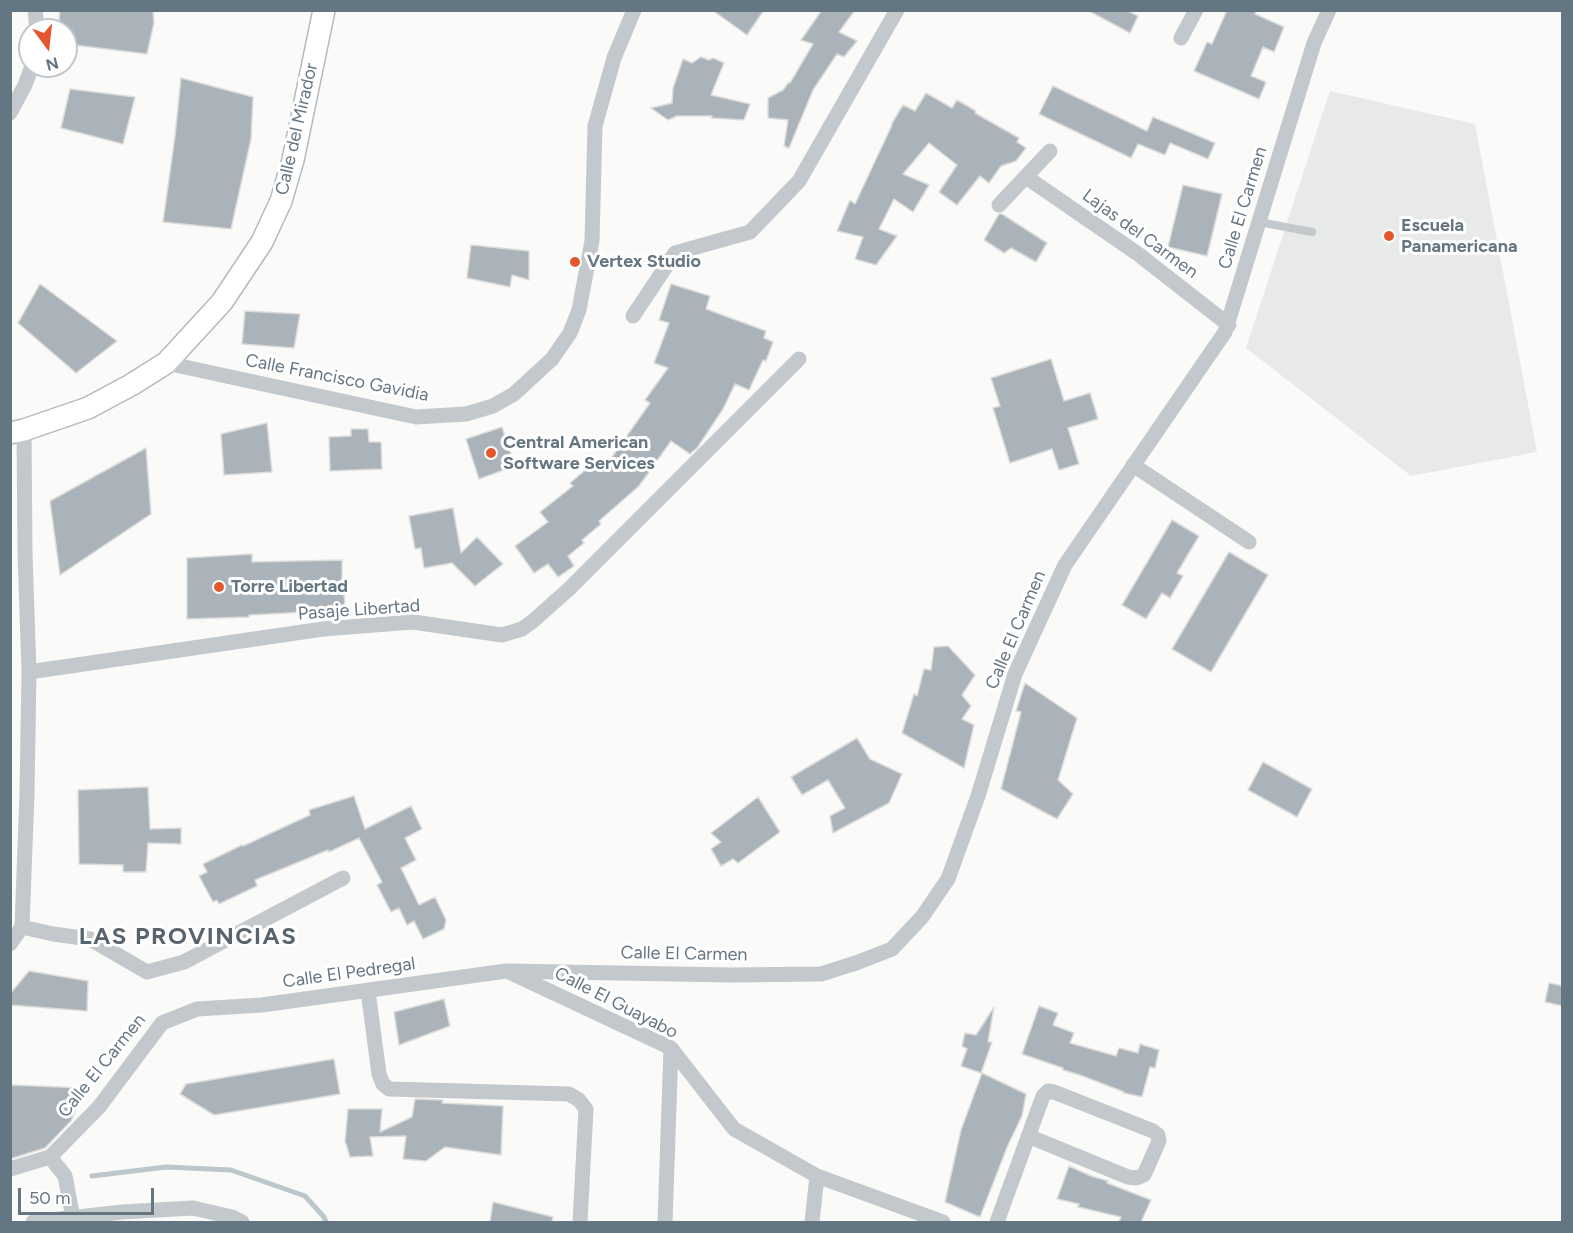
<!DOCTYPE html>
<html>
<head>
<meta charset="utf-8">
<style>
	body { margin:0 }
	#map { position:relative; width:1573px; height:1233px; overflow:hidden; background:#fafaf8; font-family:Figtree,sans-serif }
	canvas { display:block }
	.frame { position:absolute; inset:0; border:12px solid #657683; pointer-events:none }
	.north { position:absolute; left:18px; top:18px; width:60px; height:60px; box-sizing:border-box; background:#fff; border:2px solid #c1c8cd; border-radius:50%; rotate:165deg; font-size:16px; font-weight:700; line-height:24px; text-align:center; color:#657683 }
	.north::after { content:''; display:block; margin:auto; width:21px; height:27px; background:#e4572e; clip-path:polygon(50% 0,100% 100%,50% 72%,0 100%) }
	.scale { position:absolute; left:18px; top:1188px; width:136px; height:27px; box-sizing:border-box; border:3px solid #657683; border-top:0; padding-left:8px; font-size:18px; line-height:21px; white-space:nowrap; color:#657683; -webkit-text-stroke:4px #fff; paint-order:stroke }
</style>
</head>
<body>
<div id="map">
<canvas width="1573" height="1233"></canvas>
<div class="frame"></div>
<div class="north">N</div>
<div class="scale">50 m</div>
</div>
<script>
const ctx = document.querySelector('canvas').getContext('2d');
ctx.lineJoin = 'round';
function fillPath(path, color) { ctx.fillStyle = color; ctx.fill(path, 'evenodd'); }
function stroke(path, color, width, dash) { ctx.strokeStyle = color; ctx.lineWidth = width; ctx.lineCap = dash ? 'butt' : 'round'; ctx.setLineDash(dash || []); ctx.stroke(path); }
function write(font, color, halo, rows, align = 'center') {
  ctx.font = font + ' Figtree,sans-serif'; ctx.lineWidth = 6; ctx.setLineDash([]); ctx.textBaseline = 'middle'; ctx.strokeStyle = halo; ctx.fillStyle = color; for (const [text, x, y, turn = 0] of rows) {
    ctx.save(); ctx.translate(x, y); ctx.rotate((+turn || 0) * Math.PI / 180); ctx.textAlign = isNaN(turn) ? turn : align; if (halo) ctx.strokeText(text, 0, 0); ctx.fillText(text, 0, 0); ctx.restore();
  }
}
const built = new Path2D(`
	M1330 91 1475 124 1537 452 1411 476 1246 348Z`);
const stream = new Path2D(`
	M92 1176 166 1167 231 1170 305 1196 324 1217 326 1222`);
const building = new Path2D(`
	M60 10H153L154 23 147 54 66 44V30H58Z
	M712 10H764L747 35Z
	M822 10H855L839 32 857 41 844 57 837 54 813 90 789 148 784 146 788 120 768 118V98L783 90 789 82 790 83 813 44 801 40Z
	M1087 10H1126L1138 16 1130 33Z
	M1227 10H1257L1255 14 1284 27 1274 52 1263 47 1251 76 1266 82 1259 99 1194 71 1207 42 1212 44Z
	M701 57 709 60 713 58 724 63 711 95 750 104 744 120 711 118 712 116H677L668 120 651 108 672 103 673 88 683 59 692 63Z
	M181 78 253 97 251 139 231 229 163 222 175 136Z
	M1053 86 1147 131 1153 117 1215 143 1208 159 1170 143 1165 155 1138 144 1131 158 1039 114Z
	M70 89 135 97 123 144 61 128Z
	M926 93 952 108 957 100 976 111 975 113 1019 138 1017 142 1026 148 1016 161 1001 166 989 183 980 176 957 205 939 192 957 165 929 143 903 174 929 185 913 212 894 199 879 229 897 236 876 265 855 259 863 237 837 231 850 200 855 204 892 125H891L903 105 915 111Z
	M1183 185 1222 194 1207 256 1168 247Z
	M999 214H1002L1047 243 1036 262 1011 248 1004 253 984 240Z
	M471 245 529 251V280L512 275 510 287 467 278Z
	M40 284 117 341 76 373 18 323Z
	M671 284 710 296 706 309 766 331 764 338 773 342 766 361 763 360 749 390 735 384 723 409 697 448 690 454 671 441 639 486 599 521 601 524 582 540 584 543 568 556 574 566 558 577 548 564 534 573 515 546 548 522 540 512 573 486 570 483 601 457 607 464 650 403 645 400 668 368 654 363 669 323 659 320Z
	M245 311 300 314 294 348 242 344Z
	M1051 359 1064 401 1090 393 1098 419 1068 428 1079 464 1059 470 1052 449 1010 463 993 408 1000 406 991 378Z
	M267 423 272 472 224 475 221 434Z
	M502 427 515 466 479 479 466 439Z
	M351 429H368L369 442H381L382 469 330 471 329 437 351 436Z
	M146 448 151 514 60 575 50 501Z
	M453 508 461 553 477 537 503 564 475 586 452 563 424 568 421 548 415 549 409 516Z
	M1172 520 1199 536 1177 573 1183 576 1170 598 1162 593 1146 619 1122 605Z
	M1229 552 1268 575 1211 672 1172 649Z
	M252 554V562L342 560V591H344L345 610 249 615V617L187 619V558Z
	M948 646 975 675 962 695 971 706 962 719 974 725 964 768 902 733 914 694 917 696 924 669 931 670 934 647Z
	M1025 683 1077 718 1058 780 1073 794 1057 819 1001 789 1021 712 1016 711Z
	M857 738 870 759 902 774 889 803 833 833 830 816 845 808 828 780 802 795 791 777Z
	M1263 762 1312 789 1297 817 1248 790Z
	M148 787 150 829 181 828V844L148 843 146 872H123V865L79 864 78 790Z
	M354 796 365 829 411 806 422 829 405 838 416 860 401 868 419 905 435 897 446 920 444 929 423 939 414 921 407 925 399 908 391 912 377 885 382 882 359 838 329 852 328 850 255 880 257 886 219 904 217 900 213 902 199 876 207 872 203 864 242 845 243 846 310 815 309 810Z
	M758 797 780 832 738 863 733 859 721 866 711 849 721 842 711 833Z
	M29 971 88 981 87 1011 10 1005V994Z
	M1549 983 1563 986V1006L1545 1002Z
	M444 999 450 1026 399 1045 394 1012Z
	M1039 1006 1058 1013 1053 1025 1074 1033 1070 1043 1116 1056 1119 1048 1138 1053 1140 1044 1159 1050 1155 1068 1150 1067 1142 1097 1124 1093V1092L1080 1075 1063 1070V1068L1022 1054Z
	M994 1007 988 1042H992L981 1073 961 1066 967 1049 962 1046 965 1033 976 1035Z
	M334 1059 340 1094 214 1115 180 1094 186 1084Z
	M982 1073 1026 1094 1022 1116 1008 1145 980 1217 945 1202 961 1130Z
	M10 1085 85 1088 71 1121 45 1148 10 1159Z
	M415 1099 443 1100 442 1103 503 1106 501 1155 445 1147 426 1161 403 1159 406 1136 370 1137 373 1156 350 1157 346 1144 345 1142 348 1109H382L380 1132 412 1117Z
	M1069 1166 1091 1176 1108 1181 1107 1183 1151 1200 1141 1222H1119L1121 1217 1078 1207 1079 1204 1057 1199Z
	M493 1202 553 1217 552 1222H490Z`);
const lane = new Path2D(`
	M1259 222 1312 232`);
const street = new Path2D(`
	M35 10 37 30
	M1181 38 1196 10
	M10 113 25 85 32 66
	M1026 177 1138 254 1229 325
	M999 205 1050 151
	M633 316 675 253 750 232 799 181 897 10
	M166 363 416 417 466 414 493 406 514 394 552 359 570 333 579 310 592 241 595 126 614 58 634 10
	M1133 465 1249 542
	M29 672 323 629 413 622 502 635 522 629 533 621 569 589 799 359
	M22 927 53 934 90 939 147 972 184 962 343 878
	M10 944 22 927 27 793 29 672 25 554 24 430
	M511 973 671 1048 734 1129 817 1176 943 1222
	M368 991 379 1074 383 1084 389 1089 569 1094 579 1100 586 1109 580 1222
	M50 1157 65 1176 73 1218
	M10 1169 50 1157 99 1107 162 1023 197 1009 262 1005 506 971 731 975 821 974 856 963 892 949 922 917 948 879 978 796 1015 674 1065 565 1225 332 1314 43 1329 10
	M33 1222 122 1212 193 1208 232 1217 242 1222
	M665 1222 671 1048
	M812 1222 817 1176
	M997 1222 1043 1096 1048 1091 1054 1092 1153 1131 1158 1135 1159 1141 1144 1175 1136 1178 1128 1177 1028 1136`);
const secondary = new Path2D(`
	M10 433 24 430 88 408 131 385 166 363 222 302 262 242 281 201 293 160 324 10`);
const markers = [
	[1389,236,6,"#e4572e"],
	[575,262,6,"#e4572e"],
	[491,453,6,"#e4572e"],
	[219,587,6,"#e4572e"]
];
const streetNames = [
	["Calle del Mirador",297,129,-77],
	["Calle El Carmen",1243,208,-73],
	["Lajas del Carmen",1140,234,36],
	["Calle Francisco Gavidia",337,378,11],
	["Pasaje Libertad",359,610,-4],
	["Calle El Carmen",1016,630,-67],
	["Calle El Carmen",684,954,1],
	["Calle El Pedregal",349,973,-8],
	["Calle El Guayabo",616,1003,27],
	["Calle El Carmen",102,1066,-51]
];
const poiNames = [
	["Escuela",1401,226],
	["Panamericana",1401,247],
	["Vertex Studio",587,262],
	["Central American",503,443],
	["Software Services",503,464],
	["Torre Libertad",231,587]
];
const districtNames = [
	["LAS PROVINCIAS",188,937]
];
fillPath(built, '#e8e9e9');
stroke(stream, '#bbc7cb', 5);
fillPath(building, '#aab3b9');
stroke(building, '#dcdcda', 1.5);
stroke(secondary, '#b3babf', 24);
stroke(lane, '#c3c8cc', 8);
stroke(street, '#c3c8cc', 15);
stroke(secondary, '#fff', 21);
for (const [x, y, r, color] of markers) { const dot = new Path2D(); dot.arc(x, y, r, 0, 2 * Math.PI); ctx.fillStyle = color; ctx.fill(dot); stroke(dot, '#fff', 2); }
write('18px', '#657683', '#fff', streetNames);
write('bold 18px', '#657683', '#fff', poiNames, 'left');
ctx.letterSpacing = '1.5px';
write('bold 24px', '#57646e', '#fff', districtNames);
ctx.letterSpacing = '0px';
</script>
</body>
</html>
